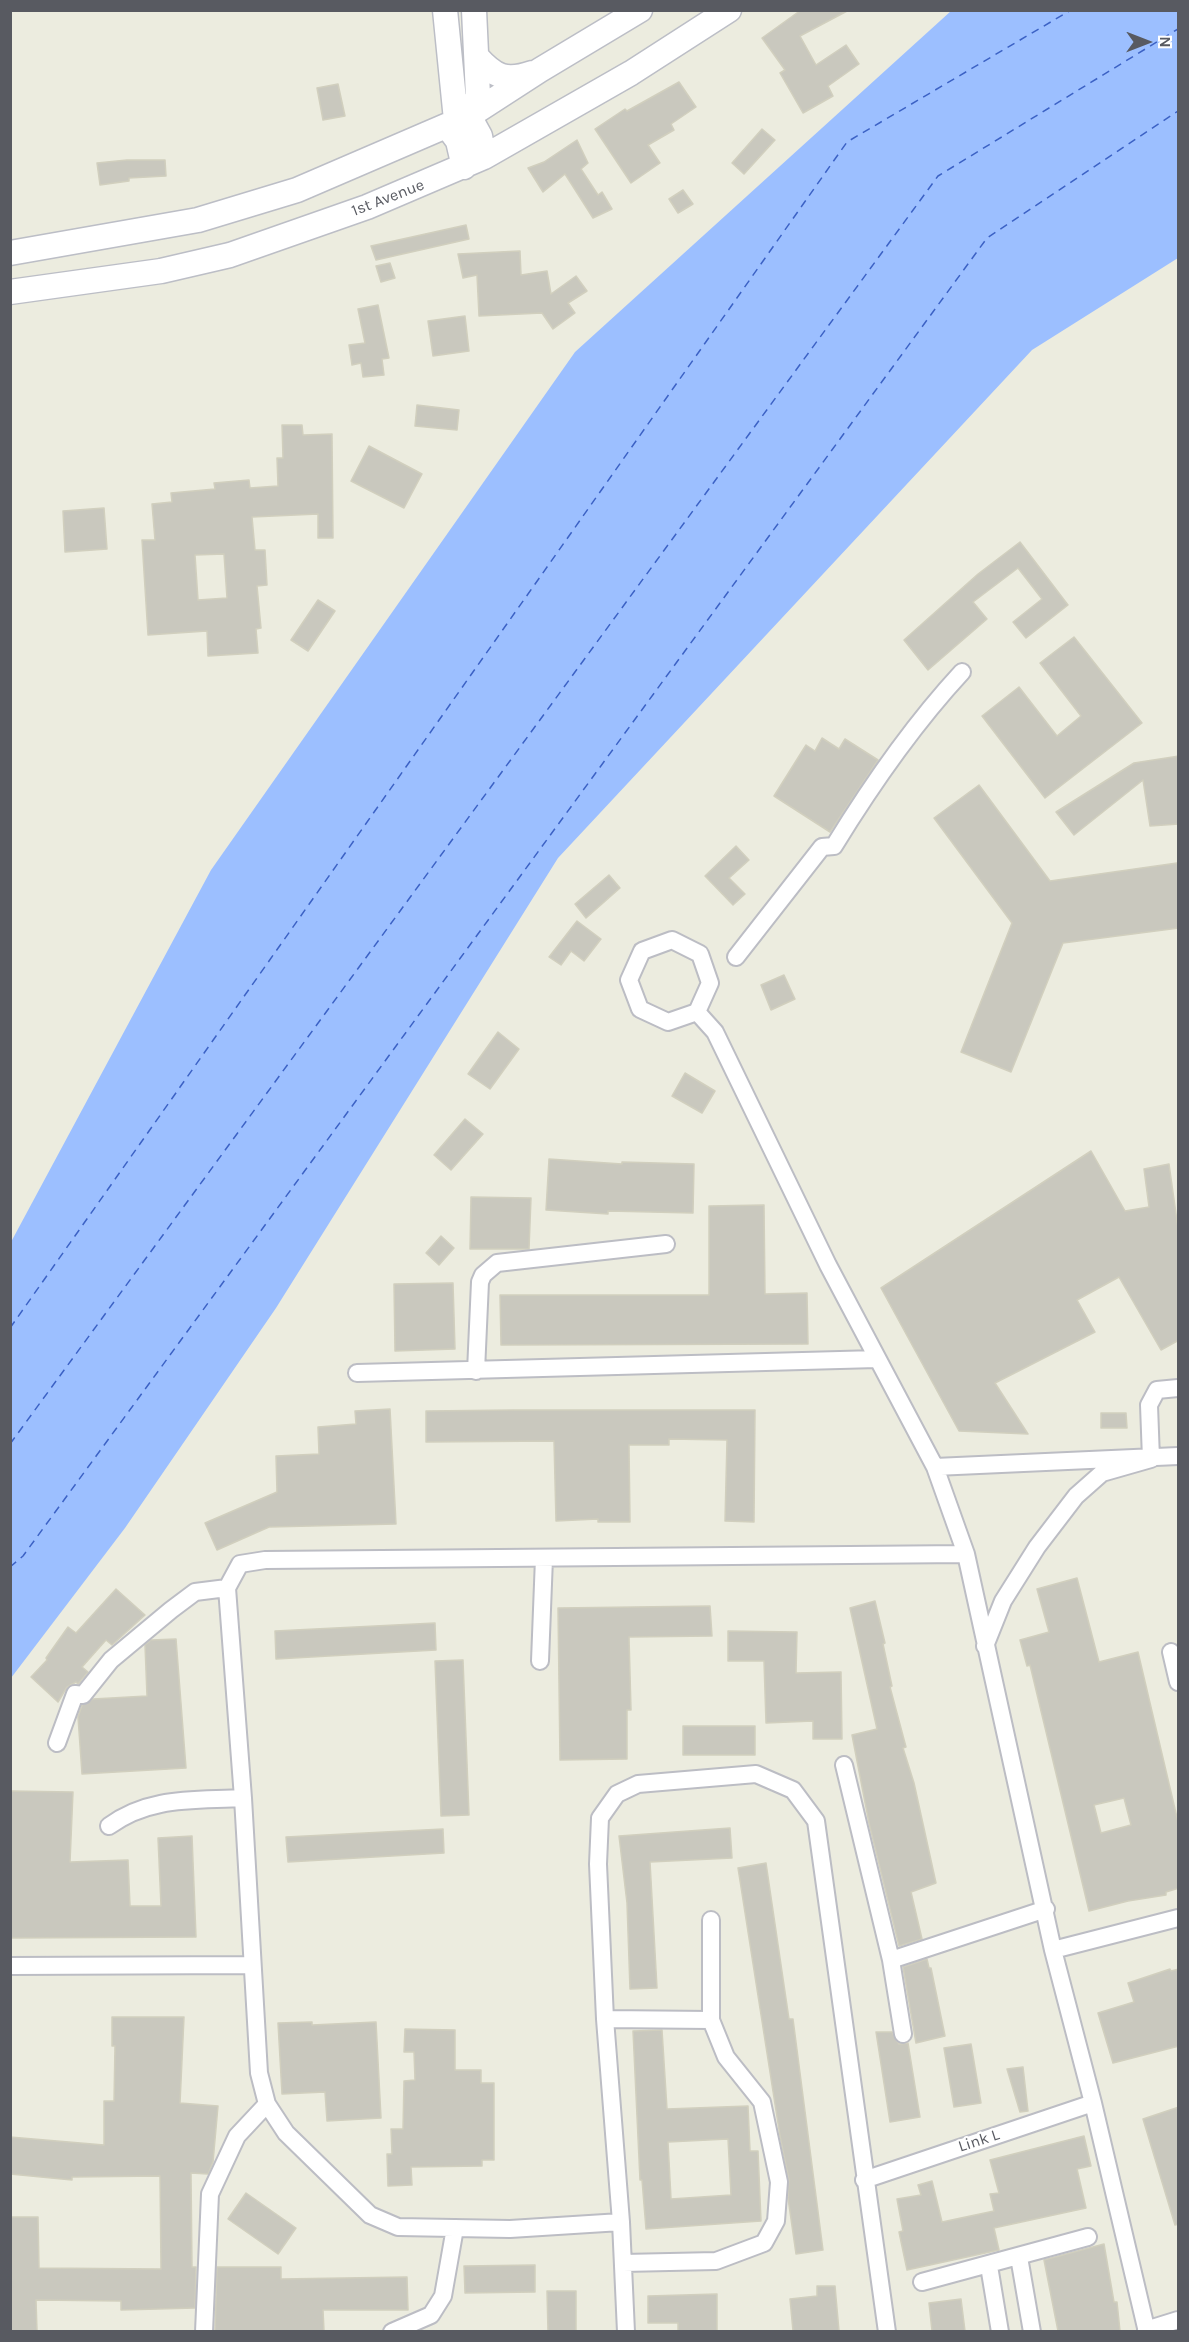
<!DOCTYPE html>
<html>
<head>
<meta charset="utf-8">
<style>
	body { margin:0 }
	#map { position:relative; width:1189px; height:2342px; overflow:hidden; background:#ececdf; font-family:Karla,sans-serif }
	canvas { display:block }
	.frame { position:absolute; inset:0; border:12px solid #585a61; pointer-events:none }
	.north { position:absolute; left:1117px; top:12px; width:60px; height:60px; -webkit-text-stroke:4px #fff; paint-order:stroke; rotate:90deg; font-size:16px; font-weight:700; line-height:24px; text-align:center; color:#585a61 }
	.north::after { content:''; display:block; margin:auto; width:21px; height:27px; background:#585a61; clip-path:polygon(50% 0,100% 100%,50% 72%,0 100%) }
</style>
</head>
<body>
<div id="map">
<canvas width="1189" height="2342"></canvas>
<div class="frame"></div>
<div class="north">N</div>
</div>
<script>
const ctx = document.querySelector('canvas').getContext('2d');
ctx.lineJoin = 'round';
function fillPath(path, color) { ctx.fillStyle = color; ctx.fill(path, 'evenodd'); }
function stroke(path, color, width, dash) { ctx.strokeStyle = color; ctx.lineWidth = width; ctx.lineCap = dash ? 'butt' : 'round'; ctx.setLineDash(dash || []); ctx.stroke(path); }
function write(font, color, halo, rows, align = 'center') {
  ctx.font = font + ' Karla,sans-serif'; ctx.lineWidth = 4.5; ctx.setLineDash([]); ctx.textBaseline = 'middle'; ctx.strokeStyle = halo; ctx.fillStyle = color; for (const [text, x, y, turn = 0] of rows) {
    ctx.save(); ctx.translate(x, y); ctx.rotate((+turn || 0) * Math.PI / 180); ctx.textAlign = isNaN(turn) ? turn : align; if (halo) ctx.strokeText(text, 0, 0); ctx.fillText(text, 0, 0); ctx.restore();
  }
}
const water = new Path2D(`
	M951 11H1178V258L1032 350 558 858 276 1308 125 1528 11 1678V1242L211 870 575 352Z`);
const ferry = new Path2D(`
	M10 1328 847 142 1071 10
	M10 1444 938 176 1178 29
	M10 1567 23 1556 987 238 1178 111`);
const building = new Path2D(`
	M801 10H849L800 36 816 65 846 45 859 64 828 86 833 96 803 113 780 73 785 70 762 38Z
	M679 82 696 107 671 124 674 130 648 145 660 163 631 183 595 129 625 109 627 111Z
	M338 84 345 116 323 120 317 88Z
	M762 129 775 140 744 174 732 163Z
	M577 140 588 163 581 169 598 195 602 192 612 209 593 218 565 174 543 192 528 168 544 162Z
	M127 160H165L166 176 129 178V181L100 185 97 163Z
	M683 190 693 204 678 213 669 199Z
	M466 225 469 239 376 260 371 246Z
	M520 251 521 275 547 271 551 294 576 276 587 291 568 303 575 313 553 329 542 313 479 316 477 275 463 278 458 254Z
	M390 263 395 278 381 282 376 266Z
	M378 305 389 358 382 359 384 375 363 377 361 363 352 365 349 345 365 343 358 309Z
	M465 316 469 351 433 356 428 321Z
	M417 405 459 410 457 430 415 426Z
	M282 425H302L303 435 332 434 333 538H318V514L252 517 255 550H265L267 585 257 586 261 628 256 629 258 653 208 656 207 631 148 635 142 540H155L152 504 172 502 171 493 215 489 214 483 249 480 250 488 278 486 277 458H283ZM224 554 227 598 198 600 195 555Z
	M369 446 422 474 404 508 351 481Z
	M104 508 107 549 65 552 63 511Z
	M1020 542 1068 605 1026 638 1013 622 1042 599 1018 568 973 602 987 619 928 670 904 640 978 574Z
	M318 600 335 611 308 651 291 640Z
	M1074 637 1142 723 1045 798 982 716 1019 687 1057 736 1081 716 1040 663Z
	M822 738 839 749 845 739 878 760 830 832 774 796 806 745 815 751Z
	M1179 756V824L1150 826 1143 780 1074 835 1056 812 1134 763Z
	M979 785 1050 881 1177 863 1179 871V928L1063 943 1011 1072 961 1052 1012 923 934 818Z
	M736 846 749 860 729 878 745 894 733 905 705 876Z
	M609 875 620 888 586 918 575 904Z
	M577 921 601 939 584 961 571 951 561 965 549 957Z
	M784 975 795 999 771 1010 761 985Z
	M498 1032 519 1049 490 1089 468 1074Z
	M685 1073 715 1091 702 1113 672 1096Z
	M465 1119 483 1134 451 1170 434 1155Z
	M1091 1151 1125 1211 1149 1207 1144 1169 1169 1164 1179 1235V1340L1161 1350 1119 1277 1077 1300 1095 1332 995 1383 1028 1434 959 1431 881 1288Z
	M549 1159 622 1164V1162L694 1164 693 1213 608 1211V1214L546 1210Z
	M471 1197 531 1198 529 1249H470Z
	M764 1205 765 1294 807 1293 808 1344 501 1345 500 1295H709V1206Z
	M441 1236 454 1248 439 1265 426 1253Z
	M453 1283 455 1349 395 1351 394 1284Z
	M390 1409 396 1524 269 1527 217 1550 205 1523 277 1492 276 1456 319 1454 318 1427 356 1424 355 1411Z
	M514 1410H755L754 1522 725 1521 727 1440 669 1439V1445H629L630 1522H598V1519L556 1521 554 1441 426 1442V1411Z
	M1101 1413H1126L1127 1428H1101Z
	M1077 1578 1099 1662 1138 1652 1179 1826V1888L1166 1892V1895L1128 1901 1089 1911 1030 1665 1027 1666 1020 1640 1049 1632 1037 1589ZM1124 1798 1131 1825 1101 1833 1094 1805Z
	M116 1589 145 1615 112 1645 106 1640 82 1667 88 1672 78 1684 76 1682 67 1687 58 1702 31 1677 47 1660 46 1658 68 1627 76 1633Z
	M875 1601 885 1643 883 1644 892 1686 890 1687 906 1747 903 1748 914 1783 936 1883 911 1892 922 1939 899 1946 869 1823 852 1735 877 1729 850 1608Z
	M710 1606 712 1636 629 1637 631 1710H627V1759L560 1760 558 1608Z
	M435 1623 436 1650 276 1659 275 1631Z
	M728 1631 797 1632 796 1673 841 1672 842 1739H813V1721L766 1723 764 1661H728Z
	M176 1639 186 1768 82 1774 78 1717 82 1705 93 1699 147 1696 145 1645 151 1640Z
	M463 1660 469 1815 441 1816 435 1661Z
	M683 1726H755V1755H683Z
	M10 1791 73 1792 70 1862 128 1860 130 1906H161L158 1838 192 1836 196 1937 10 1938Z
	M730 1828 732 1858 650 1862 657 1988 630 1989 627 1903 619 1836Z
	M443 1829 444 1853 288 1862 286 1837Z
	M766 1863 789 2019H793L823 2250 796 2254 788 2198 789 2180 780 2136 738 1868Z
	M927 1959 929 1968H931L945 2036 916 2043 903 1967Z
	M1170 1969 1171 1971 1179 1969V2046L1113 2063 1098 2013 1134 2002 1128 1983Z
	M112 2017H184L180 2103 218 2106 213 2162 208 2174 191 2173 192 2267H196L195 2308 121 2310V2301L36 2300 37 2331H10V2217H38L39 2268 161 2269 160 2176 72 2177V2180L10 2174V2137L104 2145V2101H114L115 2046H112Z
	M312 2022V2025L376 2022 381 2118 327 2121 325 2092 282 2094 278 2023Z
	M405 2029 455 2030V2070H481V2083H494V2160H482V2166L411 2167 412 2185 388 2186 387 2154H392L391 2129H403L404 2081 415 2080 414 2052H404Z
	M662 2030 667 2109 748 2106 750 2151H758L761 2221 646 2229 642 2180H640L633 2031ZM728 2139 731 2195 671 2199 668 2142Z
	M876 2032H892L899 2044 908 2043 920 2117 890 2122Z
	M971 2044 981 2103 954 2107 944 2048Z
	M1023 2067 1028 2111 1020 2112 1007 2069Z
	M1179 2107V2224L1175 2225 1143 2119Z
	M1084 2136 1091 2166 1077 2169 1086 2208 994 2228 999 2250 907 2270 899 2232 903 2231 897 2199 921 2195 918 2185 932 2181 942 2222 994 2211 990 2194 999 2193 990 2160Z
	M246 2193 296 2228 278 2254 228 2219Z
	M1104 2244 1114 2302H1117L1120 2331H1058L1044 2260Z
	M535 2265V2292L465 2293 464 2266Z
	M217 2267H281V2279L407 2277 408 2310H323L324 2331H215Z
	M817 2286H835L839 2331H793L790 2299 817 2296Z
	M547 2291H576V2331H548Z
	M717 2294V2331H678V2323H648V2296Z
	M961 2299 965 2331H932L929 2303Z`);
const street = new Path2D(`
	M672 940 700 954 710 983 697 1012 668 1022 640 1009 629 980 642 951Z
	M736 957 822 847 834 846C872 784 912 726 962 672
	M697 1012 715 1032 828 1265 935 1467 966 1554 1053 1950 1093 2103 1147 2332
	M476 1371 480 1282 483 1275 497 1263 666 1244
	M357 1373 877 1359
	M935 1467 1178 1456
	M985 1646 1003 1601 1037 1547 1076 1496 1102 1473 1151 1459 1149 1405 1157 1390 1178 1388
	M1171 1652 1178 1682
	M540 1661 544 1558
	M57 1743 75 1694 83 1695 111 1660 171 1610 195 1592 227 1588
	M844 1765 891 1960 903 2034
	M109 1826C150 1796 194 1801 243 1798
	M1053 1950 1178 1918
	M891 1960 1046 1909
	M10 1966 252 1965
	M605 2019 711 2020
	M864 2180 1093 2103
	M621 2222 510 2229 398 2227 370 2215 286 2133 267 2104 259 2073 243 1798 227 1588 240 1564 265 1560 966 1554
	M1019 2257 1032 2332
	M623 2263 716 2261 764 2243 776 2221 779 2182 762 2102 726 2057 711 2020V1920
	M989 2266 1000 2332
	M922 2282 1088 2237
	M1146 2330 1178 2320
	M204 2332 210 2194 237 2136 267 2104
	M392 2332 431 2315 443 2296 455 2228
	M626 2332 621 2222 605 2019 598 1864 600 1818 617 1794 638 1784 756 1774 793 1790 816 1821 887 2332`);
const secondary = new Path2D(`
	M445 10 456 120 447 126 458 141 464 167
	M474 10 478 96 469 116 480 136 484 157
	M477 57C495 77 506 82 532 73
	M10 253 198 220 297 190 469 116 540 70 640 10
	M10 292 161 271 230 255 367 207 484 157 631 73 729 10`);
const streetNames = [
	["1st Avenue",388,198,-21],
	["Link L",979,2141,-18]
];
fillPath(water, '#9cbfff');
stroke(ferry, '#3c62c5', 1.5, [8, 6]);
fillPath(building, '#c9c8be');
stroke(building, '#d1cfbe', 1.5);
stroke(street, '#bcbdc4', 20);
stroke(secondary, '#bcbec6', 27);
stroke(street, '#fff', 16);
stroke(secondary, '#fff', 24);
write('16px', '#585a61', '#fff', streetNames);
</script>
</body>
</html>
